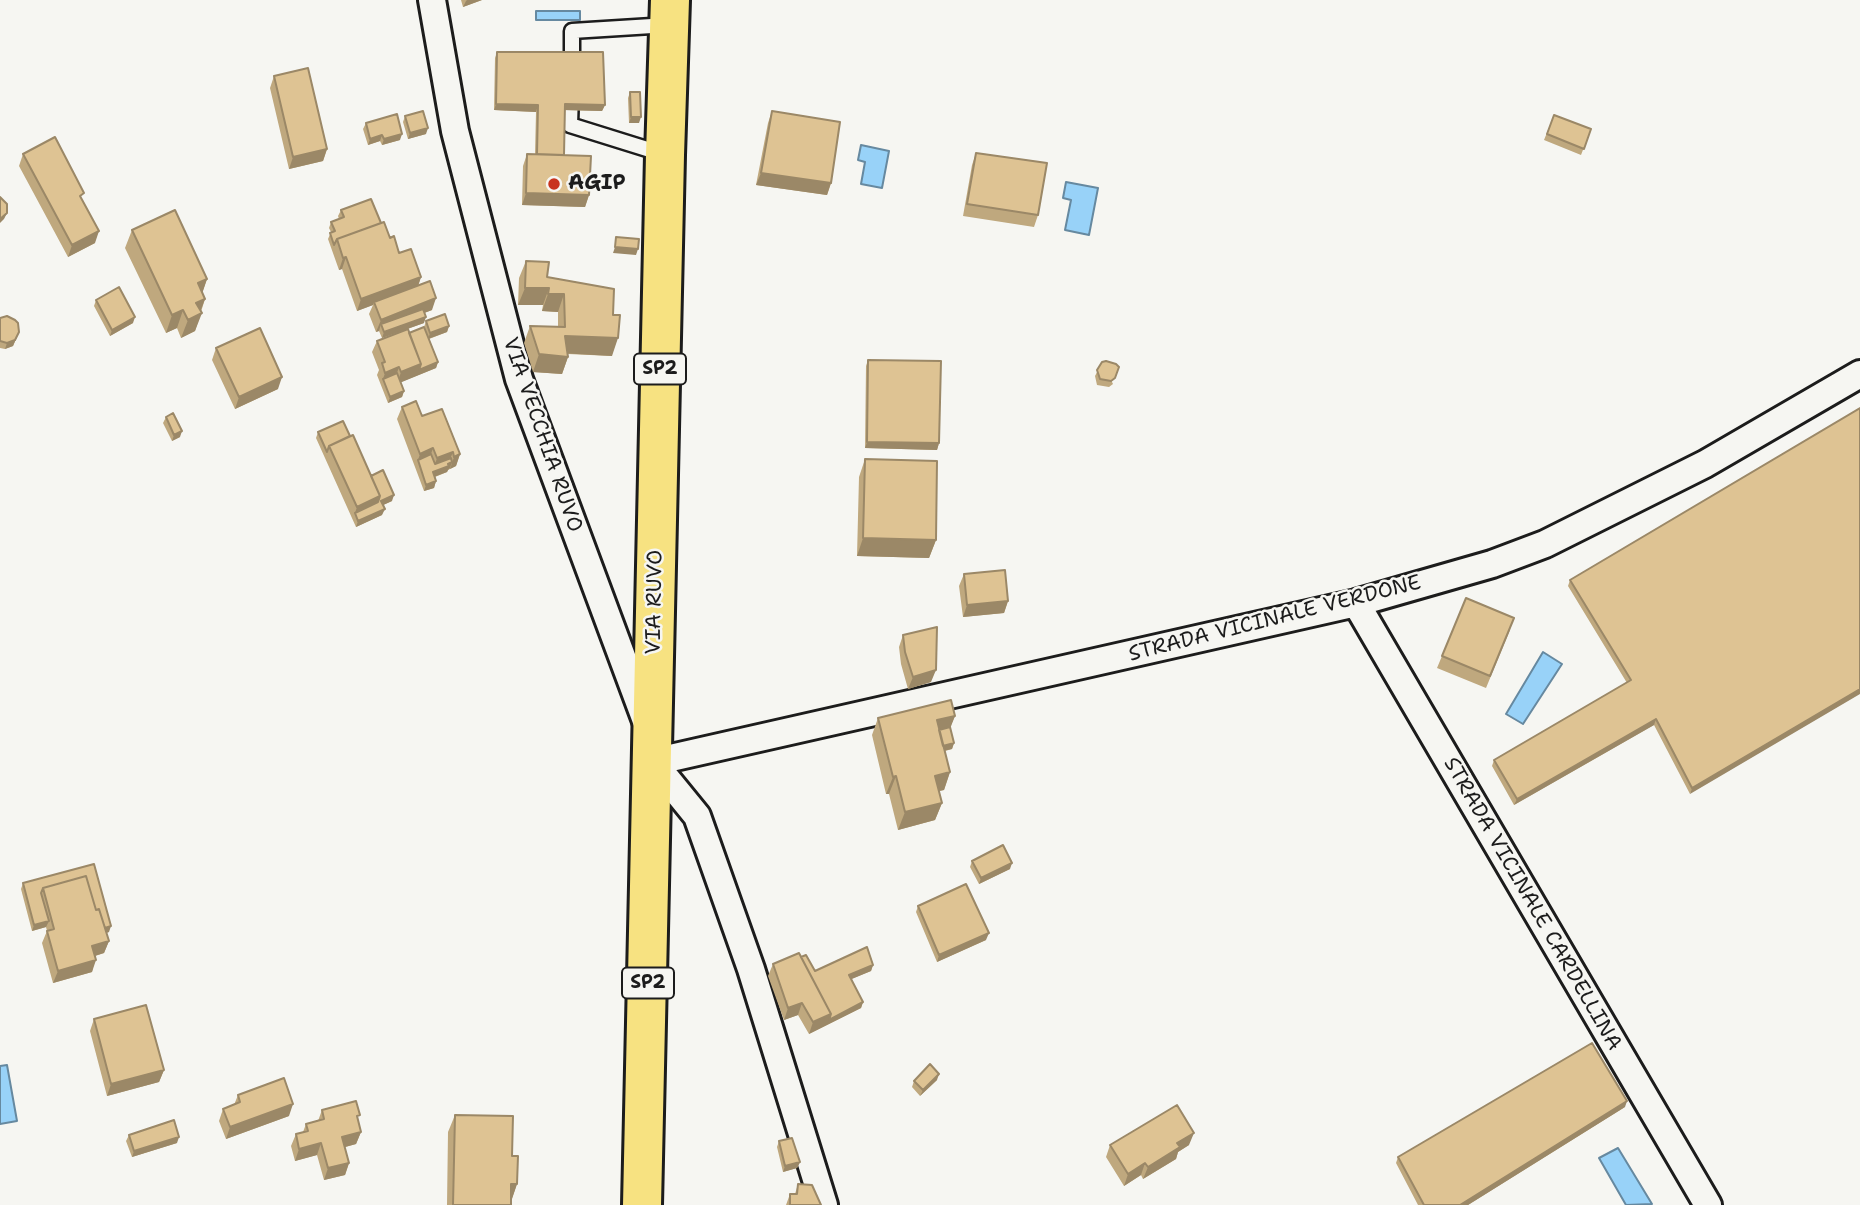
<!DOCTYPE html>
<html>
<head>
<meta charset="utf-8">
<style>
	body { margin:0 }
	canvas { display:block; background:#f6f6f2 }
</style>
</head>
<body>
<canvas width="1860" height="1205"></canvas>
<script>
const ctx = document.querySelector('canvas').getContext('2d');
ctx.lineJoin = 'round';
function fillPath(path, color) { ctx.fillStyle = color; ctx.fill(path, 'evenodd'); }
function stroke(path, color, width, dash) { ctx.strokeStyle = color; ctx.lineWidth = width; ctx.lineCap = dash ? 'butt' : 'round'; ctx.setLineDash(dash || []); ctx.stroke(path); }
function write(font, color, halo, rows, align = 'center') {
  ctx.font = font + ' "Shantell Sans",sans-serif'; ctx.lineWidth = 5; ctx.setLineDash([]); ctx.textBaseline = 'middle'; ctx.strokeStyle = halo; ctx.fillStyle = color; for (const [text, x, y, turn = 0] of rows) {
    ctx.save(); ctx.translate(x, y); ctx.rotate((+turn || 0) * Math.PI / 180); ctx.textAlign = isNaN(turn) ? turn : align; if (halo) ctx.strokeText(text, 0, 0); ctx.fillText(text, 0, 0); ctx.restore();
  }
}
const water = new Path2D(`
	M536 11H580V20H536Z
	M861 145 889 151 882 188 861 184 865 162 858 160Z
	M1066 182 1098 188 1089 235 1065 230 1071 200 1063 198Z
	M1543 652 1562 664 1523 724 1506 714Z
	M7 1065 17 1121 0 1124V1066Z
	M1618 1148 1652 1204 1626 1205 1599 1158Z`);
const service = new Path2D(`
	M572 69V31L668 25
	M571 93 570 125 663 154`);
const minor = new Path2D(`
	M432 0 455 131 519 379 646 721
	M1356 603 1708 1205
	M824 1205 751 969 697 816 653 762 1356 603 1492 564 1545 544 1705 464 1860 374`);
const primary = new Path2D(`
	M642 1205 665 155 670 0`);
const wall = new Path2D(`
	M461 0H482L463 7Z
	M497 52 605 105 602 111 565 110 564 155 589 195 585 207 522 205 523 166 527 154H535L536 112 494 110 495 58Z
	M274 76 327 149 323 161 289 169 270 88Z
	M630 92 639 123H629L628 98Z
	M772 111 831 183 827 195 756 185 768 123Z
	M1554 115 1591 129 1581 155 1544 140Z
	M405 116 426 134 408 139 403 122Z
	M366 123 400 140 382 145 380 141 368 145 363 129Z
	M976 153 1038 215 1034 227 963 216 972 165Z
	M23 154 82 199 95 243 68 257 19 166Z
	M341 210 381 223 399 253 421 277 418 286 432 310 424 313V323L382 338 379 331 376 332 369 314 373 305 357 311 342 269 339 270 328 239 331 232 329 228 331 222 339 219 338 216Z
	M132 230 207 279 202 293 205 299 195 331 181 338 177 328 166 333 125 248Z
	M526 261 547 277 614 289 612 356 568 354V357L562 374 533 372 524 343 530 326 558 327V312L542 311 543 305H518L519 278Z
	M96 300 133 323 110 336 94 306Z
	M0 318 19 332 13 346 5 349 0 348Z
	M426 321 449 326 447 332 429 339 438 362 436 368 401 382 404 391 402 397 388 403 377 375 379 370 372 352 377 341 409 333 424 327Z
	M216 348 278 389 235 409 212 360Z
	M868 360 939 443 937 450 865 448 866 366Z
	M1102 362 1113 384 1109 387 1097 385 1095 376Z
	M402 407 422 416 460 454 456 466 448 470 447 472 435 477 436 481 434 488 424 491 397 419Z
	M1860 408 1690 794 1654 725 1514 805 1492 766 1494 760 1627 683 1568 586 1570 580Z
	M166 417 180 437 172 441 163 423Z
	M318 432 350 436 371 476 392 501 383 505 382 515 356 527 316 438Z
	M865 459 936 540 929 558 857 556 859 477Z
	M964 574 1008 601 1004 613 963 617 959 586Z
	M1510 630 1486 688 1437 668 1442 656Z
	M903 635 931 682 908 689 901 664 899 647Z
	M955 716 950 727 954 743 952 749 945 751 950 772 944 790 939 791 942 803 935 820 898 830 889 794H886L872 735 878 718Z
	M972 861 1010 869 979 884 970 867Z
	M94 864 109 932 106 933 109 941 104 953 95 956 92 972 53 983 42 943 47 931 46 927 32 931 21 889 23 883Z
	M918 906 986 940 937 962 916 912Z
	M801 957 815 971 873 965 871 971 851 979 863 1002 861 1008 809 1034 798 1015 784 1020 768 976 773 964Z
	M94 1019 164 1070 159 1082 107 1096 90 1031Z
	M937 1080 920 1096 912 1087 914 1081Z
	M238 1095 289 1116 226 1139 219 1121 223 1109 234 1105Z
	M1625 1107 1468 1205H1418L1396 1163 1398 1157Z
	M322 1110 358 1121 361 1132 356 1144 345 1147 349 1163 345 1175 324 1180 317 1155 295 1161 291 1146 296 1134 303 1132 306 1124 318 1121Z
	M455 1115 512 1156 517 1184 511 1201V1205H447L448 1132Z
	M129 1135 177 1143 132 1157 126 1141Z
	M779 1141 800 1162 797 1168 783 1172 777 1147Z
	M1110 1145H1189L1178 1152 1176 1159 1143 1179 1141 1175 1124 1186 1106 1157Z
	M798 1184 821 1205H786L790 1194H795Z`);
const shadedWall = new Path2D(`
	M467 0H482L463 7 466 1Z
	M496 104 538 105 536 112 494 110Z
	M565 104 605 105 602 111 563 110Z
	M631 117H641L639 123H629Z
	M428 128 426 134 408 139 410 133Z
	M402 134 400 140 382 145 384 139Z
	M382 135 380 141 368 145 370 139Z
	M327 149 323 161 289 169 293 157Z
	M761 173 831 183 827 195 756 185Z
	M526 193 589 195 585 207 522 205Z
	M7 213 4 219 0 223V219Z
	M99 231 95 243 68 257 72 245Z
	M615 247 638 249 636 255 613 253Z
	M346 257 342 269 339 270 343 258Z
	M421 277 417 289 374 302 373 305 357 311 361 299Z
	M207 279 201 297 198 283Z
	M525 288H549L543 305H518Z
	M548 294H564L558 312 542 311Z
	M436 298 432 310 383 329 381 324 379 331 376 332 381 320Z
	M205 299 199 315 202 313 195 331 181 338 188 320 196 303Z
	M183 310 177 328 166 333 172 315Z
	M135 317 133 323 110 336 112 330Z
	M426 317 424 323 382 338 384 332Z
	M449 326 447 332 428 339 430 333Z
	M19 332 13 346 5 349 7 343Z
	M565 336 618 338 612 356 559 353Z
	M539 354 568 357 562 374 533 372Z
	M438 362 436 368 397 384 401 372 421 364Z
	M399 367 395 379H383L385 373Z
	M282 377 278 389 235 409 239 397Z
	M404 391 402 397 388 403 390 397Z
	M182 431 180 437 172 441 174 435Z
	M867 442 939 443 937 450 865 448Z
	M433 448 429 460H418L420 454Z
	M453 452 448 464 433 470 437 458Z
	M460 454 456 466 450 469 454 457Z
	M452 462 450 468 448 470 447 472 431 478 433 472Z
	M436 481 434 488 424 491 426 485Z
	M394 495 392 501 379 507 381 501Z
	M380 496 376 508 355 513 357 507Z
	M385 509 382 515 356 527 358 521Z
	M863 538 936 540 929 558 857 556Z
	M1008 601 1004 613 963 617 967 605Z
	M936 670 931 682 908 689 913 677Z
	M1860 689V694L1690 794 1692 788Z
	M955 716 948 734 934 737 937 720Z
	M1656 719 1654 725 1514 805 1517 799Z
	M954 743 952 749 934 753 937 747Z
	M950 772 944 790 929 793 935 776Z
	M896 776 889 794H886L893 777Z
	M942 803 935 820 898 830 905 812Z
	M1012 863 1010 869 979 884 981 878Z
	M49 921 46 927 32 931 34 925Z
	M111 926 109 932 99 935 101 929Z
	M989 933 986 940 937 962 939 955Z
	M109 941 104 953 88 958 92 946Z
	M96 960 92 972 53 983 58 971Z
	M873 965 871 971 847 981 849 975Z
	M863 1002 861 1008 809 1034 813 1022 831 1014Z
	M802 1003 798 1015 784 1020 788 1008Z
	M164 1070 159 1082 107 1096 111 1084Z
	M939 1074 937 1080 920 1096 923 1090Z
	M1627 1101 1625 1107 1468 1205H1460Z
	M293 1104 289 1116 226 1139 230 1127Z
	M361 1132 356 1144 338 1149 342 1137Z
	M1194 1133 1189 1145 1178 1152 1176 1159 1143 1179 1148 1167 1177 1143Z
	M179 1137 177 1143 132 1157 134 1151Z
	M321 1143 317 1155 295 1161 299 1149Z
	M800 1162 797 1168 783 1172 785 1166Z
	M349 1163 345 1175 324 1180 328 1168Z
	M1145 1163 1141 1175 1124 1186 1128 1174Z
	M511 1184H517L511 1202Z`);
const building = new Path2D(`
	M497 52H603L605 105 565 104 564 155 537 154 538 105 496 104Z
	M308 68 327 149 293 157 274 76Z
	M630 92H640L641 117H631Z
	M423 111 428 128 410 133 405 116Z
	M772 111 840 122 831 183 761 173Z
	M397 114 402 134 384 139 382 135 370 139 366 123Z
	M1554 115 1591 129 1584 149 1547 134Z
	M55 137 84 193 80 196 99 231 72 245 23 154Z
	M976 153 1047 163 1038 215 967 204Z
	M527 154 591 156 589 195 526 193Z
	M0 197 7 204V213L0 219Z
	M371 199 381 223 337 239 334 245 330 233 335 231 331 222 344 217 341 210Z
	M175 210 207 279 198 283 205 299 196 303 202 313 188 320 183 310 172 315 132 230Z
	M384 222 390 238 394 236 399 253 411 249 421 277 361 299 346 257 343 258 337 239Z
	M616 237 639 239 638 249 615 247Z
	M526 261 549 262 547 277 614 289 613 315H620L618 338 565 336 568 357 539 354 530 326 565 327 564 294H548L549 288H525Z
	M430 281 436 298 381 320 374 302Z
	M119 287 135 317 112 330 96 300Z
	M423 309 426 317 384 332 381 324Z
	M445 314 449 326 430 333 426 321Z
	M7 316 15 320 18 323 19 332 15 340 7 343 0 341V318Z
	M424 327 438 362 419 370 421 364 409 333Z
	M260 328 282 377 239 397 216 348Z
	M408 329 421 364 401 372 399 367 385 373 382 363 385 362 377 341Z
	M868 360 941 361 939 443 867 442Z
	M1106 361 1116 364 1119 367 1115 378 1111 381 1100 379 1097 370 1102 362Z
	M397 373 404 391 390 397 383 379Z
	M416 401 422 416 442 409 460 454 454 457 453 452 437 458 433 448 420 454 402 407Z
	M1860 408V689L1692 788 1656 719 1517 799 1494 760 1631 680 1570 580Z
	M173 413 182 431 174 435 166 417Z
	M343 421 350 436 329 446 327 452 318 432Z
	M353 435 380 496 357 507 329 446Z
	M431 454 435 464 451 458 452 462 448 464 449 466 433 472 436 481 426 485 418 460Z
	M865 459 937 461 936 540 863 538Z
	M383 470 394 495 381 501 385 509 358 521 355 513 378 502 380 496 371 476Z
	M1005 570 1008 601 967 605 964 574Z
	M1466 598 1514 618 1490 676 1442 656Z
	M937 627 936 670 913 677 905 652 903 635Z
	M951 700 955 716 937 720 950 772 935 776 942 803 905 812 896 776 893 777 878 718Z
	M950 727 954 743 943 746 939 730Z
	M1003 845 1012 863 981 878 972 861Z
	M94 864 111 926 105 928 99 909 96 910 86 876 43 888 41 893 49 921 34 925 23 883Z
	M86 876 96 910 99 909 109 941 92 946 96 960 58 971 47 931 54 929 43 888Z
	M966 884 989 933 939 955 918 906Z
	M867 947 873 965 849 975 863 1002 829 1020 831 1014 801 957 806 955 815 971Z
	M799 953 831 1014 813 1022 802 1003 788 1008 773 964Z
	M146 1005 164 1070 111 1084 94 1019Z
	M1592 1043 1627 1101 1460 1205H1424L1398 1157Z
	M930 1064 939 1074 923 1090 914 1081Z
	M284 1078 293 1104 230 1127 223 1109 240 1102 238 1095Z
	M356 1101 360 1115 357 1116 361 1132 342 1137 349 1163 328 1168 321 1143 299 1149 296 1134 308 1131 306 1124 324 1119 322 1110Z
	M1177 1105 1194 1133 1177 1143 1180 1147 1148 1167 1145 1163 1128 1174 1110 1145Z
	M455 1115 513 1116 512 1156H518L517 1184H511V1205H453Z
	M174 1120 179 1137 134 1151 129 1135Z
	M792 1138 800 1162 785 1166 779 1141Z
	M798 1184 812 1185 821 1205H790V1194H797Z`);
const markers = [
	[554,184,7,"#c8321e"]
];
const shields = [
	[660,369,52],
	[648,983,52]
];
const shieldNames = [
	["SP2",660,369],
	["SP2",648,983]
];
const poiNames = [
	["AGIP",568,184]
];
const streetNames = [
	["VIA VECCHIA RUVO",542,435,71],
	["VIA RUVO",655,602,-89],
	["STRADA VICINALE VERDONE",1275,619,-14],
	["STRADA VICINALE CARDELLINA",1532,904,60]
];
fillPath(water, '#98d2f8');
stroke(water, '#6689a0', 2);
stroke(service, '#1c1c1c', 19);
stroke(minor, '#1c1c1c', 32);
stroke(primary, '#1c1c1c', 44);
stroke(service, '#f6f6f2', 14);
stroke(minor, '#f6f6f2', 26);
stroke(primary, '#f7e281', 38);
fillPath(wall, '#bfa87e');
fillPath(shadedWall, '#9b8867');
fillPath(building, '#dec393');
stroke(building, '#9b8867', 2);
for (const [x, y, r, color] of markers) { const dot = new Path2D(); dot.arc(x, y, r, 0, 2 * Math.PI); ctx.fillStyle = color; ctx.fill(dot); stroke(dot, '#f6f6f2', 2.5); }
for (const [x, y, w] of shields) { const box = new Path2D(); box.roundRect(x - w / 2, y - 15.5, w, 31, 5); ctx.fillStyle = '#f6f6f2'; ctx.fill(box); stroke(box, '#1c1c1c', 2); }
write('bold 19px', '#1c1c1c', null, shieldNames);
write('bold 21px', '#1c1c1c', '#f6f6f2', poiNames, 'left');
write('21px', '#1c1c1c', '#f6f6f2', streetNames);
</script>
</body>
</html>
